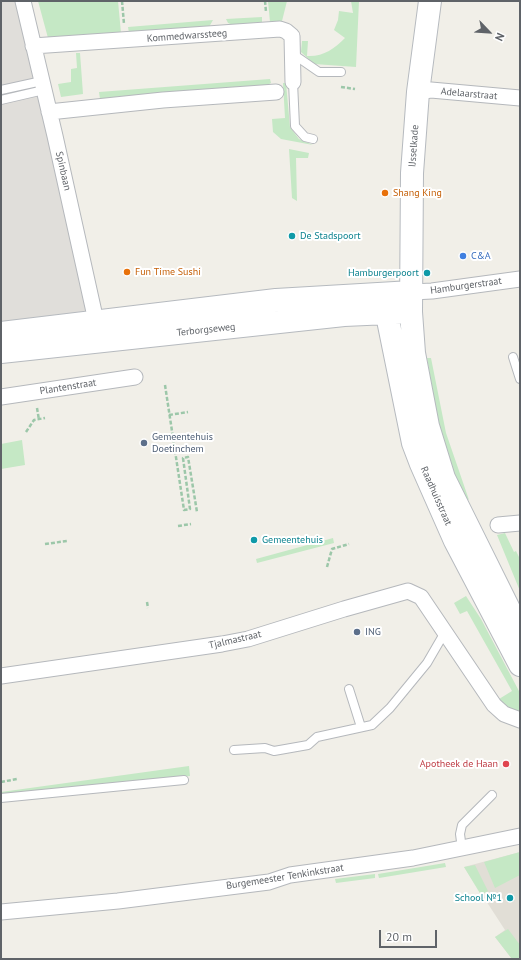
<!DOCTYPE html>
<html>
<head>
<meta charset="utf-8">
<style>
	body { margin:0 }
	#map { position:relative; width:521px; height:960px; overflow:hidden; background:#f1efe8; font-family:"PT Sans",sans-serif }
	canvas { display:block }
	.frame { position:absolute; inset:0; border:2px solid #5f6368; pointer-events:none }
	.north { position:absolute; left:469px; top:12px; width:40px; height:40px; -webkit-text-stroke:3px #fff; paint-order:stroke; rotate:115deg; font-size:11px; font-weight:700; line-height:16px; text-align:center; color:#5f6368 }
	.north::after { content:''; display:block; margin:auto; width:14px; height:18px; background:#5f6368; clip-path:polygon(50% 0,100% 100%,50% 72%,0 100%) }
	.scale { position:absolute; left:379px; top:930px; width:58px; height:18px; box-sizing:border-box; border:2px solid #5f6368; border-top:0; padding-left:5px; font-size:12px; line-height:14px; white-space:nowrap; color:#5f6368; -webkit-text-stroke:3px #fff; paint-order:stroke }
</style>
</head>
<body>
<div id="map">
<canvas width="521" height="960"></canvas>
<div class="frame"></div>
<div class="north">N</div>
<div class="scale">20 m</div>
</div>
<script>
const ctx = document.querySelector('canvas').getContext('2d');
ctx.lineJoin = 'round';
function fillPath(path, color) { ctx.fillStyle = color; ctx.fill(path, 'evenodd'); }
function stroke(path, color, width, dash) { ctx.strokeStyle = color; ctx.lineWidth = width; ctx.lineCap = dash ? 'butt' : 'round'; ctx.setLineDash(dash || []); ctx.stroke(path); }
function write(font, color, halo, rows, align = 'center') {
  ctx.font = font + ' "PT Sans",sans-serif'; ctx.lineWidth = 4; ctx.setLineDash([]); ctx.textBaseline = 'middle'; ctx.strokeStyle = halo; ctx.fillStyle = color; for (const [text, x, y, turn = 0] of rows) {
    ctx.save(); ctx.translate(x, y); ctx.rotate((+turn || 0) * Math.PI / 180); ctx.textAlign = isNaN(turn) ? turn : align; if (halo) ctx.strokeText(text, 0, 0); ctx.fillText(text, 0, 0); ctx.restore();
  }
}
const industrial = new Path2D(`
	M1 1H19L96 330 1 340Z`);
const education = new Path2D(`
	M520 852V959H512L495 937 505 930 464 867Z`);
const green = new Path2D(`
	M38 1H118L121 33 48 38Z
	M268 1H287L282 21 270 22Z
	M351 1H359L356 67 314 64 301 52 302 41H308L307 56C323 57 334 49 345 38L334 30 338 20 339 11 353 13Z
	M262 17V22L233 25 228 23 226 19Z
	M213 20 209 27 129 33 128 27Z
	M76 53H80L83 94 61 97 58 84 71 82V69L77 68Z
	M270 79 271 83 265 86 100 99 99 92Z
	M283 83H286L290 127 299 139 313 145 281 139 273 132 272 119 285 118Z
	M289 149 309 153 308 158H296L297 201 292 198Z
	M427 358H431L446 433 469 500 461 495 438 421Z
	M22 440 25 465 1 469V444Z
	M505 533 514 552 516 551 520 559V591L497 535Z
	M333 538 334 543 257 563 256 559Z
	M466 596 481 619 520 693V710L518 712 507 710 499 699 512 691 467 611 460 614 454 603Z
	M189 766 190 776 1 795V792Z
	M520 852V875L495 888 484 862Z
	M445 863 446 867 379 878 378 874Z
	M475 865 488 891 481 895 464 867Z
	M375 874V878L336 883 335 879Z
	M508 929 520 945V959H512L495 937Z`);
const path = new Path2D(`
	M122 1 124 24
	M265 1 266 12
	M341 87 355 89
	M165 385 184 510 190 509 183 458 188 457 197 512
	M37 408 39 420
	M169 415 188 412
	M26 432 34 420 45 418
	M175 451 195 448
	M178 526 191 524
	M45 544 67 541
	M327 567 332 549 349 544
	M147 602 148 608
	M1 782 17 779`);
const lane = new Path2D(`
	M293 54 319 72H341
	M293 82 295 126 305 137 313 139
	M1 90 42 81
	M1 100 44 90
	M513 357 520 379
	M349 689 361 727
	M234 750 265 748 274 751 308 745 317 737 372 725 390 708 427 663 445 632
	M1 798 184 780
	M462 849 460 834 462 825 492 795`);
const street = new Path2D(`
	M23 1 55 136 98 330
	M33 46 280 29 286 31 292 36 293 82
	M418 92 431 90 520 98
	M49 112 163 100 276 92
	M412 292 432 291 520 279
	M1 397 135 377
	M498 525 520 523
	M1 676 222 644 248 639 344 609 408 591 421 597 494 705 504 714 520 720
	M1 912 118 901 269 882 290 875 413 858 520 836`);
const secondary = new Path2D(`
	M430 1 418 92 412 173 411 312 414 353 428 426 444 478 520 631
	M387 315 413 443 421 464 455 541 520 665
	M1 333 276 300 412 292
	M1 352 344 315 411 312`);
const markers = [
	[385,193,4,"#e8710a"],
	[292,236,4,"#0f9aa8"],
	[463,256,4,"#3f7fe0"],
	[127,272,4,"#e8710a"],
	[427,273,4,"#0f9aa8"],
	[144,443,4,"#5c6f8a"],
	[254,540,4,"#0f9aa8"],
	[357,632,4,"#5c6f8a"],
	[506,764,4,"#e0444e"],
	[510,898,4,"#0f9aa8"]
];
const streetNames = [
	["Kommedwarssteeg",187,36,-4],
	["Adelaarstraat",469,94,5],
	["IJsselkade",414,146,-86],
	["Spinbaan",63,171,77],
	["Hamburgerstraat",466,286,-8],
	["Terborgseweg",206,330,-6],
	["Plantenstraat",68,387,-9],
	["Raadhuisstraat",436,496,66],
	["Tjalmastraat",235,640,-13],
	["Burgemeester Tenkinkstraat",285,877,-9]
];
const foodNames = [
	["Shang King",393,193],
	["Fun Time Sushi",135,272]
];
const cultureNames = [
	["De Stadspoort",300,236],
	["Hamburgerpoort",419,273,"right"],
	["Gemeentehuis",262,540],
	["School №1",502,898,"right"]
];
const shopNames = [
	["C&A",471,256]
];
const serviceNames = [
	["Gemeentehuis",152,437],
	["Doetinchem",152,449],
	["ING",365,632]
];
const healthNames = [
	["Apotheek de Haan",498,764]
];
fillPath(industrial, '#e0deda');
fillPath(education, '#e1ded6');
fillPath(green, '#c5e8c5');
stroke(lane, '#b5b8bc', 10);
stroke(street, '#b5b8bc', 17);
stroke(secondary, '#b6babf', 24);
stroke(path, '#9cc7a9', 2.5, [4, 2]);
stroke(lane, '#fff', 8);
stroke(street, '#fff', 15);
stroke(secondary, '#fff', 22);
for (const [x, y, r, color] of markers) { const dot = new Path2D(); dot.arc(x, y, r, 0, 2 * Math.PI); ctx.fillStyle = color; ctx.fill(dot); stroke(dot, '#fff', 1.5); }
write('10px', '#5f6368', '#fff', streetNames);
write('10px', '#c56008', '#fff', foodNames, 'left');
write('10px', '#0d838f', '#fff', cultureNames, 'left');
write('10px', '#366cbe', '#fff', shopNames, 'left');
write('10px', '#4e5e75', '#fff', serviceNames, 'left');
write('10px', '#be3a42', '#fff', healthNames, 'right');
</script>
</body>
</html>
